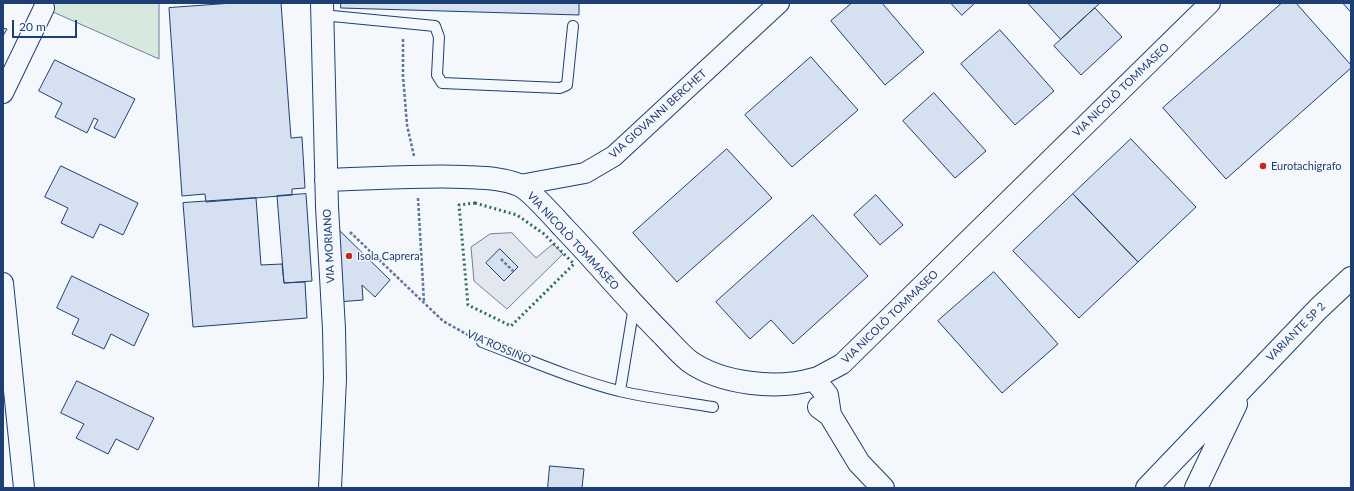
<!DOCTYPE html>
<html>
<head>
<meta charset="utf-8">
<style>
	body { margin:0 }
	#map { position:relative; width:1354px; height:491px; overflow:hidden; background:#f4f7fb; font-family:Lato,sans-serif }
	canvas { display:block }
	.frame { position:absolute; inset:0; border:4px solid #1d3f73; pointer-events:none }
	.scale { position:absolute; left:12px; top:20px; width:65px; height:18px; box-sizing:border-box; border:2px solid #1d3f73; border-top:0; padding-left:5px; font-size:12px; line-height:14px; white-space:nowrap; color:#1d3f73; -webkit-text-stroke:3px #f4f7fb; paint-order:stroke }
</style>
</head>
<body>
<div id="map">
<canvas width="1354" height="491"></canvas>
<div class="frame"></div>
<div class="scale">20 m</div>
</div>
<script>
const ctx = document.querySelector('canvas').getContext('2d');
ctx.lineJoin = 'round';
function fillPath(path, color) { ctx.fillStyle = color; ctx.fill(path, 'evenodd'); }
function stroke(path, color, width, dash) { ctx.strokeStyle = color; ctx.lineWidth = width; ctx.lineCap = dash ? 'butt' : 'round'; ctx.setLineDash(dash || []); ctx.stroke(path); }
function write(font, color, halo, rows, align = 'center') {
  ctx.font = font + ' Lato,sans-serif'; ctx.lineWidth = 3; ctx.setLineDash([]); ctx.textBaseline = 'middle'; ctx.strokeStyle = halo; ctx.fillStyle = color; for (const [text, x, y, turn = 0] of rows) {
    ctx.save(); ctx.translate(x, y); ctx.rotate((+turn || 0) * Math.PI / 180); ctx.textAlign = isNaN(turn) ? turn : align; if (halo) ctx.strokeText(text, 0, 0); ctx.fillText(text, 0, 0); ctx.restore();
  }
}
const green = new Path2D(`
	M36 3H159V59L44 8Z`);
const parking = new Path2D(`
	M512 233 536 258 553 244 563 254 507 309 474 281 471 247 490 234Z`);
const building = new Path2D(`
	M233 3H281L291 138 302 137 305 188 292 189V195L206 202 205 194 182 196 169 8Z
	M341 3H579V15L341 8Z
	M852 3H882L924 52 885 85 831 21Z
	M951 3H975L962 15Z
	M1028 3H1100L1061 39Z
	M1282 3H1296L1351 65V68L1226 179 1163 108Z
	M1343 3H1351V12Z
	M1095 8 1122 37 1081 75 1054 46Z
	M3 28 7 29 3 36Z
	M1000 30 1054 91 1015 125 961 64Z
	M811 57 858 110 792 167 745 115Z
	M55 60 135 99 115 138 94 128 98 120 94 118 87 133 55 117 62 103 39 91Z
	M934 93 986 151 955 178 903 121Z
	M1131 139 1196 207 1138 262 1073 194Z
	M727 149 772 198 677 282 633 233Z
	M61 166 138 203 123 235 100 224 93 238 61 223 68 208 45 197Z
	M306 194 312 281 284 283 277 196Z
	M1073 194 1138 262 1079 318 1013 251Z
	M876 195 903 225 880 245 854 215Z
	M256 198 261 265 282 264 284 283 305 282 307 318 193 327 183 203Z
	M813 215 868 276 793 344 771 320 750 339 716 302Z
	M336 227 390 280 375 297 362 285 363 300 337 302Z
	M500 249 518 267 504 281 486 263Z
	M994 272 1058 344 1002 393 938 321Z
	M72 276 149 314 134 346 111 334 104 349 72 334 79 319 57 308Z
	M77 381 154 418 138 450 116 439 108 454 76 438 84 424 61 413Z
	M550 466 584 469 582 488H548Z`);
const path = new Path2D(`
	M403 39V76L407 125 414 156
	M418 198 424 302
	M350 232 443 321 468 335
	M501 259 513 271`);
const service = new Path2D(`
	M322 15 435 26 439 37 437 75 442 83 560 88 567 85 573 26
	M482 342C527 359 572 379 619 391 650 398 682 402 713 407
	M620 391 634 306`);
const minor = new Path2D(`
	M3 93 44 8
	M520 185 585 173 614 156 779 3
	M3 283 24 488
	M814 379 842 364 1210 3`);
const tertiary = new Path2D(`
	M322 3 327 207 334 329 335 379 330 488
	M326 180C372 179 419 175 465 177 483 178 502 178 519 185 529 189 554 217 563 227 596 261 627 299 661 333 670 342 679 353 689 361 721 384 777 390 814 379L827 395 830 415
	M819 407 830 415 859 463 883 488`);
const secondary = new Path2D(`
	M1147 488 1318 309 1351 278
	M1196 488 1236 404`);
const hedge = new Path2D(`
	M475 203 517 215 544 234 574 264 511 326 468 305 459 205Z`);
const markers = [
	[1263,166,4,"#c62828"],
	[349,256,4,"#c62828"]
];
const streetNames = [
	["VIA NICOLÒ TOMMASEO",1121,90,-44],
	["VIA GIOVANNI BERCHET",658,114,-42],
	["VIA NICOLÒ TOMMASEO",573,241,47],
	["VIA MORIANO",329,246,-93],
	["VIA NICOLÒ TOMMASEO",890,317,-44],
	["VARIANTE SP 2",1296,332,-45],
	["VIA ROSSINO",499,347,23]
];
const poiNames = [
	["Eurotachigrafo",1271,166],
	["Isola Caprera",357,256]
];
fillPath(green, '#d7e8df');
stroke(green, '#687fa3', 1);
fillPath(parking, '#e3e8f0');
stroke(parking, '#687fa3', 1);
fillPath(building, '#d5e0f0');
stroke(building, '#1d3f73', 1);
stroke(service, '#1d3f73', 12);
stroke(minor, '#1d3f73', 22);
stroke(tertiary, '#1d3f73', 24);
stroke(secondary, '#1d3f73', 24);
stroke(path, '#5e769c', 2.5, [3, 2]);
stroke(service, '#f4f7fb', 10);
stroke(minor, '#f4f7fb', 20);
stroke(tertiary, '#f4f7fb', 22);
stroke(secondary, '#f4f7fb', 22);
stroke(hedge, '#2c6c60', 3, [2, 3]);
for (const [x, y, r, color] of markers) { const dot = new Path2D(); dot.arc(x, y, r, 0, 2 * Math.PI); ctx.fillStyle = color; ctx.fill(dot); stroke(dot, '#f4f7fb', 1.5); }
write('11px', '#1d3f73', '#f4f7fb', streetNames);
write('11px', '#1d3f73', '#f4f7fb', poiNames, 'left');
</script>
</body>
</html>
